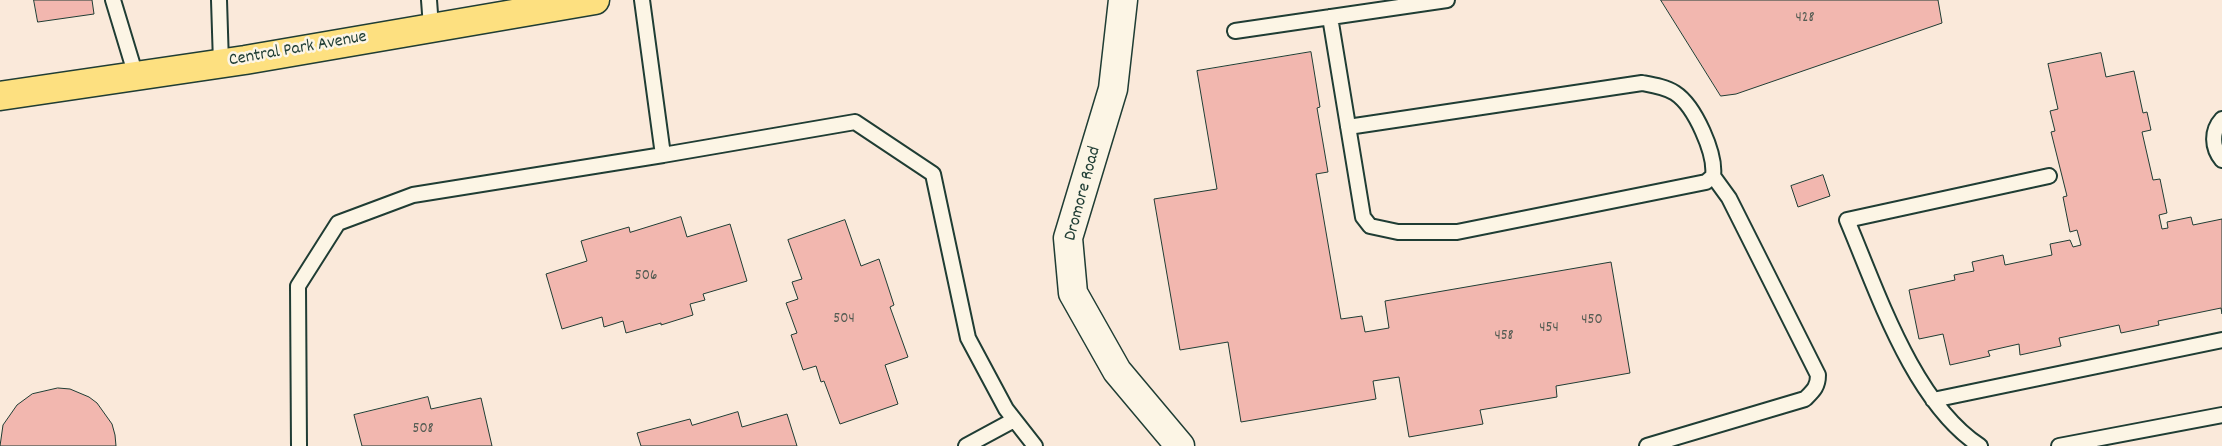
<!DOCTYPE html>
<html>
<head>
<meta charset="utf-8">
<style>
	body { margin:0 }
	canvas { display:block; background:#fae9da }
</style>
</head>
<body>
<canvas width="2222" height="446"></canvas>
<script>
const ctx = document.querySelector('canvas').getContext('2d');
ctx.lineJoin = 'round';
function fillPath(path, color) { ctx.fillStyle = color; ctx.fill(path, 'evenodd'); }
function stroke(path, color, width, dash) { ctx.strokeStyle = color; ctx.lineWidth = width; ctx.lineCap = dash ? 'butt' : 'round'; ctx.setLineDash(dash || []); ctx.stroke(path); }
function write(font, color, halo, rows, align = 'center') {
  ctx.font = font + ' Dekko,sans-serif'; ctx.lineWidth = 5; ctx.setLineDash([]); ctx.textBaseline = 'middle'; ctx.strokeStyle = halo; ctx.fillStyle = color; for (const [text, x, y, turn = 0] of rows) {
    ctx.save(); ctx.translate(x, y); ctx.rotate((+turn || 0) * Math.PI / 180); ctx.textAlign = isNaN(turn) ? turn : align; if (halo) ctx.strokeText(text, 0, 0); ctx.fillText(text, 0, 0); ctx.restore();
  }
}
const building = new Path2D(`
	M34 0H92L94 14 38 22Z
	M1661 0H1938L1942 23 1736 94 1721 96Z
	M1311 52 1320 107 1317 108 1328 172 1316 174 1341 319 1362 316 1365 332 1389 328 1385 301 1611 262 1630 373 1556 386 1557 397 1480 410 1483 424 1409 437 1399 377 1373 381 1376 399 1241 422 1228 342 1180 350 1154 199 1217 189 1197 71Z
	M2101 53 2106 77 2134 71 2143 113 2147 112 2151 130 2142 132 2153 180 2160 179 2167 213 2159 215 2162 229 2168 228 2167 222 2191 217 2193 225 2222 219V314L2221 308 2158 321 2159 325 2121 333 2119 325 2059 338 2061 346 2020 355 2019 344 1988 351 1990 356 1950 365 1943 334 1919 339 1909 290 1955 280 1954 275 1974 271 1972 262 2003 255 2005 265 2052 255 2050 244 2070 240 2073 247 2081 245 2077 230 2070 232 2063 197 2067 196 2051 132 2055 131 2050 111 2058 109 2048 64Z
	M1823 175 1830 196 1798 207 1791 186Z
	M681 217 687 237 730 224 747 281 703 294 705 300 690 304 693 315 661 325V323L626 333 623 321 604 327 602 317 562 329 546 274 587 261 581 241 629 227 630 232Z
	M845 220 861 266 879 259 894 305 890 307 908 357 885 365 898 404 840 424 824 381 821 382 816 366 803 370 791 335 797 333 786 303 798 299 792 282 802 279 788 240Z
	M58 388 70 389 89 397 97 403 112 424 115 435 116 446H0L3 425 17 405 32 394Z
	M428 397 431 409 481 398 492 446H362L354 415Z
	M738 412 742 427 787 414 797 446H641L637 433 690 419 692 425Z`);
const lane = new Path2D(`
	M113 0 136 76
	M219 0 221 63
	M429 0 431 27
	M642 0 663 155 855 122 933 174 968 338 1006 409 1035 446
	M1330 17 1363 217 1370 226 1398 232H1457L1706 182 1713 176C1716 154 1695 106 1675 93 1666 87 1653 85 1642 83L1348 127
	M1235 31 1447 0
	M2222 119C2211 131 2212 148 2222 160
	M1933 400 2222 340
	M299 446 298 286 338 223 413 195 663 155
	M966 446 1014 420
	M1647 446 1805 399C1813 391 1818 387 1818 375L1729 198 1713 176
	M1980 446C1913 402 1878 293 1847 220L2049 176
	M2059 446 2222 415`);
const street = new Path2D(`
	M1123 0 1113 89 1068 238 1073 293 1117 371 1180 446`);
const primary = new Path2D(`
	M0 96 245 60 595 0`);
const numberNames = [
	["428",1805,19],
	["506",646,277],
	["504",844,320],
	["450",1592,321],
	["454",1549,329],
	["458",1504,337],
	["508",423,430]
];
const streetNames = [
	["Central Park Avenue",298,50,-10],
	["Dromore Road",1084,194,-75]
];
fillPath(building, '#f2b7af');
stroke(building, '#1f3d34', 1);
stroke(lane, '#1f3d34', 18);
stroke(street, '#1f3d34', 31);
stroke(primary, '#1f3d34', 31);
stroke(lane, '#fcf5e5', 14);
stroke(street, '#fcf5e5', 28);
stroke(primary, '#fde080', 28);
write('15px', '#545c53', null, numberNames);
write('18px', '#1f3d34', '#fcf5e5', streetNames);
</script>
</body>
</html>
